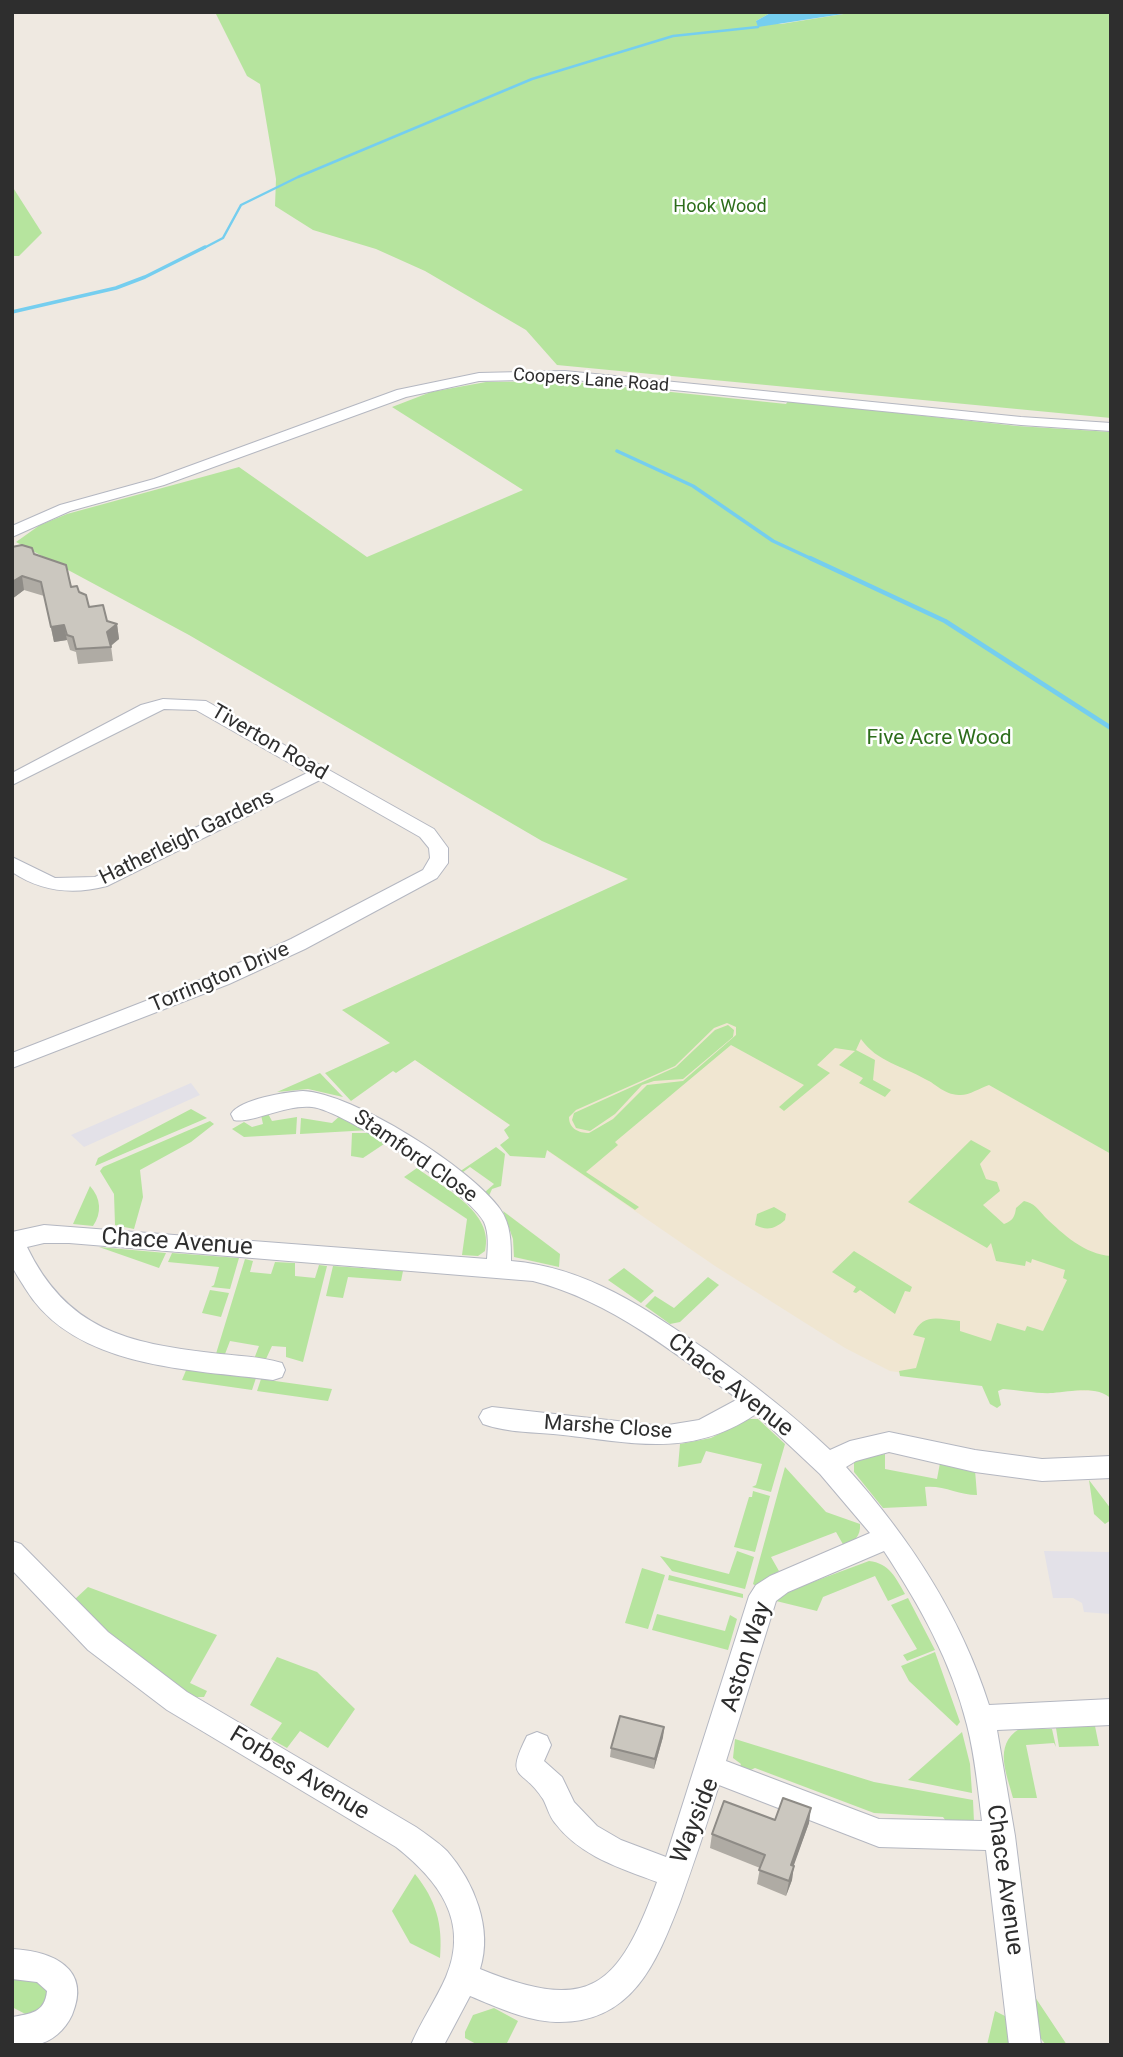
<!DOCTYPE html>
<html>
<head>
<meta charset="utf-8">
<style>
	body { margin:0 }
	#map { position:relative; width:1123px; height:2057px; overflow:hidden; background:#efe9e1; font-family:Roboto,sans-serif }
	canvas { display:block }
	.frame { position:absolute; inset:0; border:14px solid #2e2e2e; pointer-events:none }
</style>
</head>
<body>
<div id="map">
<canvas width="1123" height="2057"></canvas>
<div class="frame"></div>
</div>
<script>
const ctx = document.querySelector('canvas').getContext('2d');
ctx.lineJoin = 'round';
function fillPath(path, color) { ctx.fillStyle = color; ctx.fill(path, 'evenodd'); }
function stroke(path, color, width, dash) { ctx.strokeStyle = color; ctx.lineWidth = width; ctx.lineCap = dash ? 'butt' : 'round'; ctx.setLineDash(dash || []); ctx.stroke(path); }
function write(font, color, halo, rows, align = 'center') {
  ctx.font = font + ' Roboto,sans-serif'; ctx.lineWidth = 5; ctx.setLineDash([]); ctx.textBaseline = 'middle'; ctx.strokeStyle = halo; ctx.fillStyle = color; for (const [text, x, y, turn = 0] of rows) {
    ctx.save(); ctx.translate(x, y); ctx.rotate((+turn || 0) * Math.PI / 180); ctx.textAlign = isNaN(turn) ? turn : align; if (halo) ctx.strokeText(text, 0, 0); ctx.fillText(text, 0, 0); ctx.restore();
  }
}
const industrial = new Path2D(`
	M191 1083 200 1095 84 1147 71 1135Z
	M1044 1551 1111 1552V1614L1084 1612 1082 1603 1073 1598H1053Z`);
const education = new Path2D(`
	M629 879 1111 1154V1391L1015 1390 890 1371 845 1348 715 1266 342 1010Z`);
const green = new Path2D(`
	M215 12H772L756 21 781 24 856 12H1111V418L557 365 526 330 425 271 376 249 313 230 275 206 276 179 260 84 247 76Z
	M12 186 42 233 19 256H12Z
	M566 381 786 404 788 401 1017 426 1111 432V1154L989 1085C980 1088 968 1096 959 1095 943 1094 938 1085 925 1079 903 1066 877 1062 861 1039L856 1050 875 1060 873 1080 891 1090 885 1097 859 1083 863 1078 839 1065 855 1051 835 1048 817 1065 830 1073 784 1111 779 1107 804 1085 731 1045 615 1142 618 1145 586 1172 639 1207 635 1210 547 1150 545 1158 510 1156 500 1145 509 1138 504 1130 510 1125 415 1060 396 1073 393 1071 351 1101 325 1073 390 1043 342 1010 628 879 542 841 189 635 16 542 40 525 67 514 239 467 367 557 523 490 392 407 431 392 486 382ZM727 1023 736 1027V1035L683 1081 647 1085 613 1119 589 1133C579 1133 569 1129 569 1117L576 1110 675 1066 714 1028Z
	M728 1025 734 1030 733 1037 683 1079 654 1081 642 1085 615 1114 590 1131 576 1128 572 1120 574 1113 676 1067 715 1030Z
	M320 1073 343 1097 308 1089 277 1092Z
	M191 1109 207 1118 95 1166 98 1158Z
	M266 1110 272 1121 297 1117 296 1134 244 1137 232 1129 244 1122 252 1127 263 1124 261 1115Z
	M342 1114 370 1130 300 1134 301 1118 332 1123Z
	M210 1121 214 1124 191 1142 140 1170 143 1197 134 1229 115 1225 114 1194 100 1171 103 1167Z
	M352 1133H369L384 1144 363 1158 351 1156Z
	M971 1140 991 1151 980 1164 986 1179 997 1182 1000 1191 983 1205 1004 1224C1013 1221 1015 1216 1016 1208L1024 1201C1034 1203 1038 1209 1045 1217 1064 1235 1084 1254 1111 1256V1399C1098 1385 1070 1392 1053 1393 1037 1394 1019 1390 1003 1389L998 1391 1001 1405 997 1408 990 1404 982 1386 900 1376 899 1371 916 1368 925 1338 913 1335C923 1312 938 1319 960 1321V1331L991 1341 997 1323 1025 1331 1027 1326 1043 1331 1067 1280 1063 1278 1065 1270 1032 1259 1031 1263 1026 1261 1025 1266 996 1261 991 1243 987 1248 908 1202Z
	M496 1147 505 1154 501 1186 492 1189 489 1196 485 1192 494 1184 470 1167 459 1175V1172Z
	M417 1168C442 1187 495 1212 485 1251L478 1256 462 1255 467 1219 404 1177Z
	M90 1186C101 1198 102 1213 93 1226L73 1224Z
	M774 1207 786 1214 785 1220C775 1229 767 1231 755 1225L757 1214Z
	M503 1211 560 1254 559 1267 514 1257 513 1239Z
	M99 1247 166 1253 159 1268Z
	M854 1251 912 1287 910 1292 905 1291 895 1314 860 1290 856 1293 853 1292 856 1287 832 1272Z
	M172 1253 239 1258 230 1289 211 1287 214 1285 219 1267 168 1262Z
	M245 1259 253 1261 250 1272 271 1274 275 1262 295 1263V1276L315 1278 319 1265 327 1266 303 1362 286 1357V1347L272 1346 266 1359H254L259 1346 230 1341 225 1354 215 1357Z
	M333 1266 403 1271 401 1281 348 1277 343 1298 326 1296Z
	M624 1268 654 1291 641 1303 608 1280Z
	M708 1277 719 1285 680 1322 670 1324 645 1306 655 1296 674 1308Z
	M210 1290 229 1293 221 1317 202 1313Z
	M187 1368 256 1378 252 1390 182 1380Z
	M261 1379 332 1389 328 1401 257 1391Z
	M748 1419H758L785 1444 771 1492 752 1487 756 1485 762 1464 706 1451 701 1463 678 1467 680 1444 711 1438Z
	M885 1454V1469L937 1479 940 1463 975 1470 977 1495C959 1495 943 1485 925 1487L927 1506 883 1508 854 1472V1460Z
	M785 1467 826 1512 860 1524C861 1536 854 1542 844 1546L836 1532 771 1557 779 1571 756 1586 753 1584Z
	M1089 1480 1111 1509V1520L1105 1524 1094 1514Z
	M753 1491 770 1496 755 1552 734 1547 749 1497H752Z
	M737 1551 754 1557 745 1589 672 1571 660 1556 729 1574Z
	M869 1561C889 1563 896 1578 905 1594L888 1601 875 1576 823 1597 817 1611 772 1600 775 1596Z
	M642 1568 665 1575 648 1629 625 1623Z
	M669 1575 743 1594V1598L668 1580Z
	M88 1587 217 1635 190 1683 207 1691 204 1697H190L108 1632 74 1600Z
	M908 1598 935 1650 907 1661 903 1655 917 1649 891 1605Z
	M657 1614 725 1631 730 1615 737 1619 728 1650 652 1630Z
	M935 1652 960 1722 957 1726 909 1681 901 1666Z
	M277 1657 317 1672 355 1709 328 1748 300 1731 287 1748 271 1739 282 1723 250 1705Z
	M1095 1726 1099 1746 1059 1747 1056 1728Z
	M1019 1729H1052L1056 1747 1054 1743 1026 1745 1037 1798H1013C1007 1774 993 1746 1019 1729Z
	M962 1732 970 1764 972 1793 908 1780Z
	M735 1739 874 1782 973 1800 974 1822 950 1826 943 1817 874 1813 755 1768 744 1773 738 1770 741 1764 733 1758Z
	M1017 1870H1020L1035 1997 1067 2045H1046L1033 2029Z
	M415 1874C436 1900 443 1924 440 1958L410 1943 392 1911Z
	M12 1970H30L57 1992 31 2017 12 2007Z
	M494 2008 518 2021 506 2045H478L465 2038V2032L473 2015Z
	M995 2011 1009 2018 1013 2045H987Z`);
const water = new Path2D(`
	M772 12H856L758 27 756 21Z`);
const streamFar2 = new Path2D(`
	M202 249 223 238 241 205 298 177 532 79 673 36 758 27`);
const streamFar1 = new Path2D(`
	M12 312 116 288 145 277 205 247
	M617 451 693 486 773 541 814 560`);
const stream = new Path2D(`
	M810 558 945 621 1111 728`);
const street = new Path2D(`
	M565 371 1021 417 1111 423V431L1021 425 565 379 479 381 406 397 164 485 70 511 12 537V526L60 505 154 479 397 390 479 373Z
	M163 699 206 701 434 829 448 848V863L437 878 305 949 229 984 12 1068V1053L215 974 291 939 423 870 430 858 429 848 420 837 320 780 107 886C73 895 42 892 12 872V857L55 878 95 877 307 773 196 710 164 709 12 785V773L141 705Z
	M303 1091C353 1093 471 1168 500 1209 511 1224 511 1243 511 1261 587 1267 648 1310 709 1352 752 1383 792 1414 830 1450L850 1441 889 1432 975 1450 1042 1459 1111 1456V1478L1042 1481 975 1472 889 1452 856 1461 846 1467C909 1537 960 1614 989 1705L1111 1699V1725L997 1730 1015 1836 1041 2045H1009L986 1850 879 1847 719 1785C707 1824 694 1863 680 1902 657 1961 633 2024 556 2022 526 2021 497 2007 470 1996L444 2045H411C421 2021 436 2000 446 1977 470 1921 438 1880 396 1847L167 1710 88 1650 12 1570V1541L21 1544 108 1632 187 1692 416 1827C427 1835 438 1842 447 1851 474 1882 493 1928 480 1969 590 2014 618 1988 657 1882 620 1868 580 1856 555 1823 549 1816 547 1806 543 1799 523 1767 504 1782 527 1736L537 1732 547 1736 551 1745 544 1761 562 1777 574 1802 597 1826 621 1840 666 1857 749 1596 756 1585 770 1576 870 1533 820 1474 756 1414C691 1458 636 1443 563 1435 537 1432 508 1433 483 1424L479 1417 483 1410 492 1407 662 1426 699 1420 738 1399C674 1353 611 1301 533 1281L69 1243H44L27 1247C67 1330 128 1343 212 1353 235 1356 260 1356 282 1363L285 1370 282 1377 273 1380C191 1369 74 1369 25 1288 21 1281 14 1272 12 1265 10 1255 12 1242 12 1232L44 1225 487 1259C488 1247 489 1233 484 1222 471 1194 343 1110 312 1107 286 1104 250 1124 234 1120L231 1114C240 1099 286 1092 303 1091ZM884 1551C920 1606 951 1661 967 1725 975 1756 978 1790 982 1821L879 1819 726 1761 776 1601 788 1592Z
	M12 1949C52 1951 92 1968 72 2015 65 2030 52 2042 35 2045 27 2046 19 2045 12 2045V2017C30 2014 45 2013 47 1991L37 1982 12 1979Z`);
const wall = new Path2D(`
	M12 547 34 554 71 587 79 592 89 607 107 621 117 624 119 639 111 646 113 661 78 664 76 652 70 650 67 640 54 642 44 596 24 590 12 599Z
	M664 1727 663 1737 654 1769 610 1757 611 1748Z
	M775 1820 809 1823 793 1866 792 1880 786 1896 757 1884 760 1868 710 1848 712 1834Z`);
const shadedWall = new Path2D(`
	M22 576 24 590 12 599V582Z
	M117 624 119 639 109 647 107 632Z
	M64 625 67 640 54 642 51 627Z
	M664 1727 663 1737 654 1769 655 1759Z
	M811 1808 809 1823 789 1879 791 1865Z
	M794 1866 792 1880 786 1896 789 1881Z`);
const building = new Path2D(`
	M22 545 32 548 34 554 66 565 71 587 77 586 79 592 86 595 89 607 103 605 107 621 117 624 107 632 111 647 76 649 73 637 67 635 64 625 51 627 41 582 22 576 12 582V547Z
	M620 1716 664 1727 655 1759 611 1748Z
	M783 1798 811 1808 791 1865 794 1866 789 1881 759 1870 765 1855 712 1834 724 1801 775 1820Z`);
const farParknames = [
	["Hook Wood",720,207]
];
const farStreetnames = [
	["Coopers Lane Road",591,381,4]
];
const parkNames = [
	["Five Acre Wood",939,739]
];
const streetNames = [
	["Tiverton Road",269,743,30],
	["Hatherleigh Gardens",187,838,-26],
	["Torrington Drive",220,978,-23],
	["Stamford Close",415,1157,35],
	["Marshe Close",608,1428,4]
];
const nearStreetnames = [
	["Chace Avenue",177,1243,4],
	["Chace Avenue",730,1386,38],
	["Aston Way",747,1657,-72],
	["Forbes Avenue",299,1774,31],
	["Wayside",696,1821,-68],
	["Chace Avenue",1004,1880,82]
];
fillPath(industrial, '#e3e1e8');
fillPath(education, '#f0e6d1');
fillPath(green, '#b6e49e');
fillPath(water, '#75ceef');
stroke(streamFar2, '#75ceef', 2.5);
stroke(streamFar1, '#75ceef', 3.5);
stroke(stream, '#75ceef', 4.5);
stroke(street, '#b4b7c1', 2);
fillPath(street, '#fff');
fillPath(wall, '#afaba4');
fillPath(shadedWall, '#8e8b86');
fillPath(building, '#cbc7bf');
stroke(building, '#8e8b86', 2);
write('18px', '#2c6d1b', '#fff', farParknames);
write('18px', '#2e2e2e', '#fff', farStreetnames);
write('21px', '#2c6d1b', '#fff', parkNames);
write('21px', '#2e2e2e', '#fff', streetNames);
write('24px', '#2e2e2e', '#fff', nearStreetnames);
</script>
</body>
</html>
